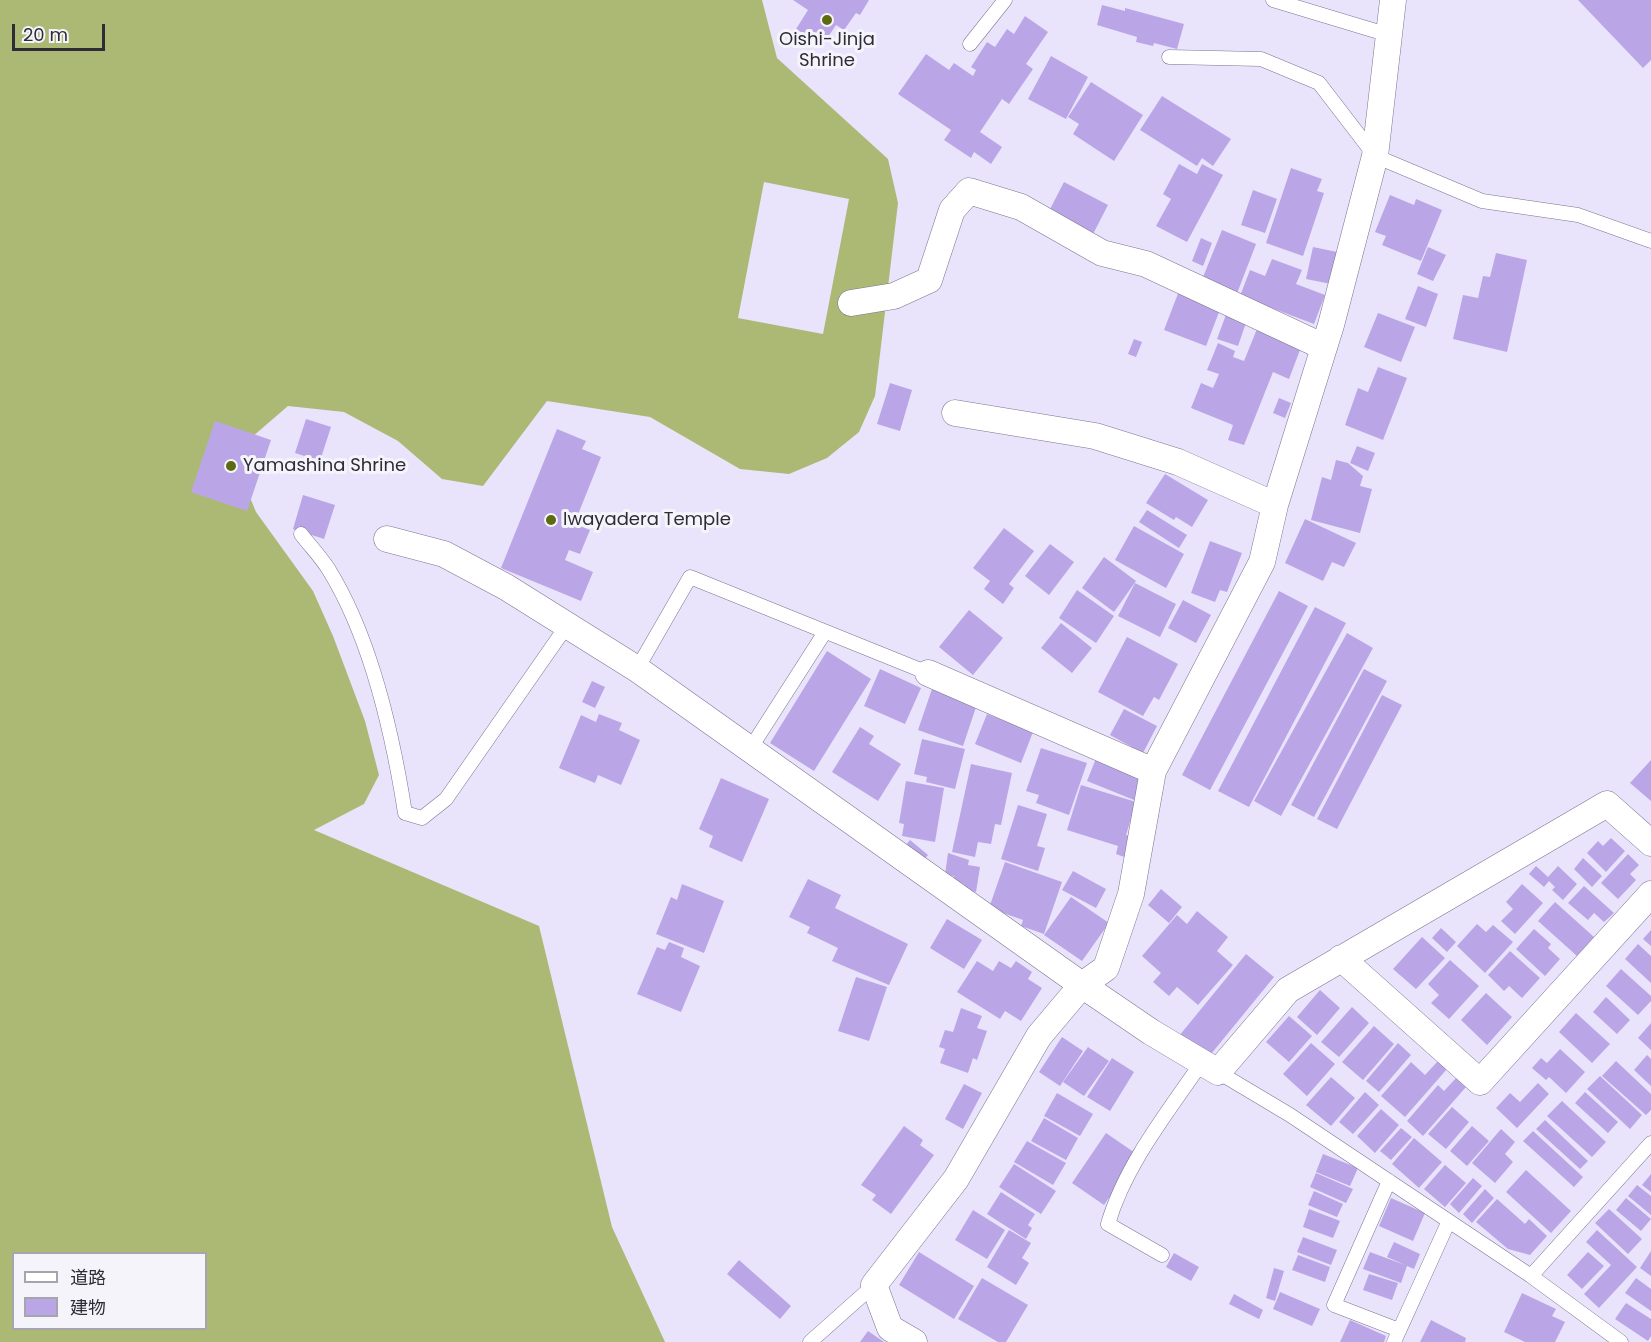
<!DOCTYPE html>
<html>
<head>
<meta charset="utf-8">
<style>
	body { margin:0 }
	#map { position:relative; width:1651px; height:1342px; overflow:hidden; background:#eae3fc; font-family:Poppins,"Noto Sans JP",sans-serif }
	canvas { display:block }
	.legend { position:absolute; left:12px; top:1252px; width:195px; height:78px; box-sizing:border-box; background:#f5f4fa; border:2px solid #a6a4ac; margin:0; padding:8px 10px; list-style:none; font-size:18px; color:#2f2b37 }
	.legend li { display:flex; align-items:center; gap:12px; height:30px }
	.legend b { width:30px; border:2px solid #a6a4ac }
	.scale { position:absolute; left:12px; top:24px; width:93px; height:27px; box-sizing:border-box; border:3px solid #2f2b37; border-top:0; padding-left:8px; font-size:18px; line-height:21px; white-space:nowrap; color:#2f2b37; -webkit-text-stroke:4px #f5f4fa; paint-order:stroke }
</style>
</head>
<body>
<div id="map">
<canvas width="1651" height="1342"></canvas>
<ul class="legend">
<li><b style="height:8px;background:#fff"></b>道路</li>
<li><b style="height:16px;background:#baa6e6"></b>建物</li>
</ul>
<div class="scale">20 m</div>
</div>
<script>
const ctx = document.querySelector('canvas').getContext('2d');
ctx.lineJoin = 'round';
function fillPath(path, color) { ctx.fillStyle = color; ctx.fill(path, 'evenodd'); }
function stroke(path, color, width, dash) { ctx.strokeStyle = color; ctx.lineWidth = width; ctx.lineCap = dash ? 'butt' : 'round'; ctx.setLineDash(dash || []); ctx.stroke(path); }
function write(font, color, halo, rows, align = 'center') {
  ctx.font = font + ' Poppins,sans-serif'; ctx.lineWidth = 6; ctx.setLineDash([]); ctx.textBaseline = 'middle'; ctx.strokeStyle = halo; ctx.fillStyle = color; for (const [text, x, y, turn = 0] of rows) {
    ctx.save(); ctx.translate(x, y); ctx.rotate((+turn || 0) * Math.PI / 180); ctx.textAlign = isNaN(turn) ? turn : align; if (halo) ctx.strokeText(text, 0, 0); ctx.fillText(text, 0, 0); ctx.restore();
  }
}
const forest = new Path2D(`
	M0 0H762L777 58 888 159 898 203 875 396 859 432 827 458 789 474 740 469 650 417 547 401 483 486 442 479 398 441 344 412 288 406 252 437 239 471 256 512 313 591 333 636 365 721 379 775 364 804 314 830 539 926 612 1227 665 1342H0ZM764 182 849 199 823 334 738 318ZM14 1254H206V1328H14Z`);
const building = new Path2D(`
	M793 0H869L860 15 856 13 844 30 836 25 822 46 796 29 808 10Z
	M1578 0H1651V60L1643 68Z
	M1102 5 1125 11V8L1184 24 1177 49 1154 43 1153 46 1136 42 1137 37 1097 25Z
	M1025 16 1048 32 1026 64 1033 69 1009 104 1002 99 980 132 1002 147 991 164 974 152 971 158 944 140 951 130 898 94 926 54 949 70 954 63 973 76 976 70 971 67 987 42 995 47 1007 29 1014 34Z
	M1051 56 1088 77 1066 119 1028 99Z
	M1091 82 1143 115 1114 161 1073 134 1079 124 1068 117Z
	M1162 96 1231 139 1213 166 1202 158 1197 166 1140 130Z
	M1179 164 1197 174 1202 164 1223 175 1187 242 1156 226 1171 199 1163 194Z
	M1291 168 1322 179 1317 191 1324 193 1303 256 1266 243Z
	M1064 182 1108 205 1091 238 1047 215Z
	M1253 190 1277 199 1265 233 1241 225Z
	M1390 195 1414 205 1416 199 1442 210 1421 261 1382 245 1386 236 1375 232Z
	M1222 230 1256 244 1236 296 1201 282Z
	M1201 238 1212 243 1203 266 1192 261Z
	M1313 247 1342 253 1336 285 1306 279Z
	M1428 247 1446 255 1433 281 1417 274Z
	M1496 253 1527 260 1507 352 1453 339 1463 295 1478 298 1483 276 1490 277Z
	M1272 259 1302 270 1296 284 1325 295 1314 324 1240 296 1250 270 1265 276Z
	M1418 286 1438 294 1426 327 1405 319Z
	M1179 291 1221 307 1206 346 1164 330Z
	M1227 312 1247 320 1238 346 1217 339Z
	M1378 313 1415 327 1401 362 1364 347Z
	M1259 324 1303 342 1289 379 1273 372 1244 445 1228 440 1233 425 1191 408 1201 383 1213 388 1219 374 1207 370 1218 343 1235 351 1233 357 1244 361Z
	M1134 339 1142 342 1136 357 1128 354Z
	M1378 367 1407 378 1383 440 1345 425 1358 388 1368 392Z
	M890 383 912 390 900 431 877 424Z
	M1279 398 1291 403 1285 418 1273 413Z
	M306 419 331 427 320 461 295 453Z
	M215 421 271 440 247 511 191 492Z
	M557 429 586 441 582 449 601 457 579 512 585 514 580 526 590 530 580 554 569 550 565 560 593 572 581 601 501 568Z
	M1357 446 1375 453 1368 471 1350 463Z
	M1336 460 1348 463 1363 476 1360 486 1372 489 1360 533 1311 520 1322 477 1331 480Z
	M1165 474 1208 500 1192 527 1176 517 1174 520 1146 503Z
	M303 495 335 505 324 539 293 529Z
	M1147 510 1187 535 1179 548 1139 522Z
	M1305 519 1356 543 1344 567 1332 562 1323 581 1285 563Z
	M1134 526 1184 554 1166 588 1115 560Z
	M1004 528 1034 551 1009 584 1014 588 1003 604 984 589 990 581 973 568Z
	M1210 541 1242 553 1227 592 1220 590 1215 602 1191 593Z
	M1050 544 1074 562 1049 595 1025 576Z
	M1104 557 1136 581 1114 612 1082 588Z
	M1135 583 1176 604 1160 637 1118 616Z
	M1077 590 1114 616 1096 643 1059 618Z
	M1279 591 1308 606 1210 790 1182 775Z
	M1183 600 1211 615 1196 643 1168 628Z
	M1315 607 1346 623 1249 807 1218 791Z
	M969 610 1003 638 973 675 939 647Z
	M1061 623 1092 648 1072 673 1041 648Z
	M1347 633 1373 648 1281 816 1254 801Z
	M1127 637 1178 664 1159 700 1154 697 1143 716 1098 692Z
	M827 651 871 679 814 771 770 743Z
	M880 669 921 688 905 724 864 706Z
	M1364 669 1387 681 1314 817 1291 805Z
	M592 681 605 687 595 708 582 702Z
	M932 689 977 704 963 746 918 730Z
	M1382 695 1402 705 1337 829 1317 819Z
	M1124 709 1157 726 1143 753 1110 735Z
	M599 714 622 723 619 730 640 740 621 785 598 775 595 783 559 768 581 715 596 722Z
	M987 714 1033 732 1021 763 975 744Z
	M860 727 874 736 869 744 901 764 878 801 832 772Z
	M922 739 965 749 955 789 926 782 927 777 914 774Z
	M1041 748 1087 763 1069 815 1036 803 1039 795 1026 791Z
	M1097 756 1144 775 1134 800 1087 781Z
	M1651 760V801L1630 783Z
	M971 764 1012 773 1001 825 995 824 991 844 978 842 975 857 952 852Z
	M721 778 769 799 742 862 709 847 713 836 699 829Z
	M906 781 944 788 935 842 902 836 904 824 899 823Z
	M1081 785 1136 802 1126 835 1133 837 1127 858 1116 854 1118 846 1067 830Z
	M1018 805 1047 814 1037 846 1045 848 1038 871 1001 859Z
	M1611 838 1625 851 1606 872 1587 853 1598 841 1603 846Z
	M910 840 928 855 923 861 905 846Z
	M948 853 969 860 968 865 980 867 976 892 963 890 964 884 953 882 954 876 945 875Z
	M1628 854 1639 865 1630 874 1636 880 1618 899 1601 883Z
	M1583 858 1602 876 1592 887 1574 869Z
	M1005 862 1062 882 1044 934 1021 926 1023 920 989 908Z
	M1536 866 1548 877 1558 866 1577 884 1563 900 1552 890 1555 887 1549 881 1544 887 1529 874Z
	M1073 871 1106 889 1096 908 1062 890Z
	M808 879 841 895 835 908 908 944 889 985 832 961 838 948 807 933 810 927 789 917Z
	M682 884 724 901 704 953 656 934 671 897 677 900Z
	M1522 884 1543 903 1515 934 1501 921 1513 909 1506 902Z
	M1584 886 1614 913 1604 922 1594 913 1588 920 1568 903Z
	M1161 889 1182 907 1169 923 1148 905Z
	M1071 897 1109 923 1082 961 1044 935Z
	M1555 902 1594 937 1577 956 1538 921Z
	M1197 911 1228 937 1217 951 1233 965 1198 1005 1177 987 1169 996 1153 982 1161 973 1142 956 1177 915 1187 924Z
	M947 919 982 940 964 969 930 948Z
	M1477 924 1486 932 1493 925 1513 942 1485 973 1457 946Z
	M1441 928 1456 942 1447 952 1432 938Z
	M1534 929 1551 944 1548 948 1560 959 1545 976 1516 949Z
	M1651 930V946L1643 939Z
	M1422 937 1445 958 1416 989 1393 969Z
	M669 942 684 948 681 957 700 966 681 1012 637 994 657 947 665 950Z
	M1638 944 1651 956V983L1625 959Z
	M1510 951 1540 978 1522 998 1509 986 1504 991 1488 975Z
	M1246 954 1274 977 1207 1059 1179 1036Z
	M1450 960 1479 986 1449 1019 1431 1003 1439 995 1428 984Z
	M977 961 993 971 999 961 1011 968 1016 961 1032 972 1028 979 1042 988 1021 1021 1005 1011 1000 1019 957 992Z
	M1621 969 1651 996V1001L1638 1015 1606 986Z
	M856 977 887 987 869 1041 838 1031Z
	M1320 990 1340 1008 1317 1035 1297 1017Z
	M1486 993 1512 1017 1487 1045 1461 1020Z
	M1606 997 1630 1020 1617 1034 1593 1012Z
	M1352 1007 1369 1023 1339 1057 1321 1042Z
	M961 1008 982 1016 977 1028 987 1031 977 1060 973 1058 968 1073 940 1063 945 1049 939 1047 945 1030 953 1032Z
	M1576 1013 1610 1044 1592 1063 1559 1032Z
	M1289 1016 1312 1036 1289 1062 1266 1042Z
	M1651 1023V1050L1638 1038Z
	M1374 1026 1394 1044 1363 1080 1342 1062Z
	M1062 1037 1083 1051 1060 1086 1039 1072Z
	M1311 1043 1335 1064 1307 1096 1283 1074Z
	M1398 1043 1411 1055 1379 1092 1366 1081Z
	M1088 1047 1109 1061 1084 1096 1063 1082Z
	M1560 1049 1585 1072 1566 1093 1549 1077 1546 1080 1532 1068 1541 1058 1547 1063Z
	M1647 1055 1651 1059V1086L1634 1070Z
	M1112 1058 1134 1072 1110 1111 1087 1097Z
	M1438 1061 1447 1069 1405 1117 1381 1096 1411 1062 1425 1075Z
	M1616 1061 1651 1094V1110L1646 1115 1602 1076Z
	M1600 1076 1642 1115 1630 1129 1587 1089Z
	M1331 1077 1355 1098 1331 1126 1306 1105Z
	M1456 1078 1466 1087 1423 1136 1407 1121 1438 1085 1444 1091Z
	M1538 1083 1549 1094 1517 1128 1496 1108 1510 1093 1520 1102Z
	M964 1084 982 1093 963 1129 945 1119Z
	M1365 1092 1379 1105 1353 1134 1339 1122Z
	M1585 1092 1618 1122 1608 1133 1575 1103Z
	M1057 1093 1093 1114 1080 1136 1044 1116Z
	M1562 1101 1606 1142 1592 1157 1547 1116Z
	M1452 1107 1469 1122 1446 1149 1428 1134Z
	M1381 1109 1399 1125 1375 1153 1357 1136Z
	M1044 1118 1078 1138 1066 1160 1031 1141Z
	M1545 1120 1588 1161 1580 1169 1536 1129Z
	M904 1126 923 1140 920 1145 934 1155 891 1214 872 1200 876 1195 861 1185Z
	M1472 1126 1489 1141 1467 1166 1450 1151Z
	M1401 1128 1412 1137 1391 1160 1380 1151Z
	M1501 1129 1515 1142 1505 1154 1513 1162 1495 1183 1472 1163Z
	M1533 1131 1583 1177 1574 1187 1523 1141Z
	M1106 1133 1138 1155 1104 1205 1072 1183Z
	M1414 1138 1442 1162 1419 1188 1392 1164Z
	M1027 1141 1066 1163 1053 1185 1014 1162Z
	M1323 1154 1358 1168 1350 1186 1316 1172Z
	M1014 1164 1056 1191 1041 1214 999 1187Z
	M1445 1165 1466 1183 1445 1207 1424 1189Z
	M1526 1170 1571 1211 1551 1233 1506 1192Z
	M1316 1173 1353 1189 1346 1203 1310 1187Z
	M1651 1174V1192L1642 1185Z
	M1473 1178 1482 1186 1459 1213 1450 1204Z
	M1637 1185 1651 1196V1215L1628 1196Z
	M1485 1189 1494 1198 1472 1223 1463 1214Z
	M1314 1191 1343 1204 1337 1217 1308 1205Z
	M1001 1192 1035 1214 1028 1225 1032 1228 1026 1239 987 1214Z
	M1391 1198 1425 1213 1413 1241 1379 1226Z
	M1626 1198 1651 1219 1641 1231 1616 1210Z
	M1497 1199 1525 1224 1529 1219 1547 1236 1530 1255 1508 1249 1476 1222Z
	M1309 1209 1340 1221 1333 1238 1303 1227Z
	M1609 1209 1642 1239 1628 1254 1595 1223Z
	M973 1210 1005 1230 987 1259 955 1240Z
	M1009 1230 1031 1243 1022 1258 1029 1263 1016 1285 987 1267Z
	M1597 1230 1637 1267 1599 1308 1584 1294 1611 1265 1586 1242Z
	M1303 1237 1337 1250 1331 1265 1297 1252Z
	M1394 1242 1420 1254 1414 1269 1407 1266 1401 1283 1363 1269 1370 1252 1405 1265 1387 1257Z
	M1651 1251V1276L1640 1268Z
	M919 1252 974 1286 954 1319 899 1285Z
	M1588 1252 1604 1266 1582 1289 1567 1275Z
	M1174 1253 1199 1267 1191 1281 1166 1267Z
	M1298 1255 1330 1267 1325 1282 1292 1270Z
	M739 1260 791 1306 780 1319 727 1274Z
	M1274 1268 1284 1271 1275 1301 1266 1298Z
	M1369 1274 1398 1283 1392 1300 1363 1290Z
	M982 1278 1028 1305 1006 1342H998L958 1319Z
	M1636 1278 1651 1289V1311L1625 1293Z
	M1280 1292 1320 1309 1312 1326 1273 1309Z
	M1522 1293 1556 1309 1552 1316 1565 1322 1555 1342H1525L1504 1332Z
	M1234 1294 1263 1310 1259 1319 1229 1304Z
	M1626 1303 1651 1319V1336L1648 1341 1615 1319Z
	M1350 1320 1386 1336 1384 1342H1340Z
	M1431 1320 1466 1338 1465 1342H1420Z
	M868 1331 884 1342H860Z`);
const service = new Path2D(`
	M1273 0 1389 35
	M970 44 1005 0
	M1169 57 1261 59 1319 83 1375 156 1482 201 1578 215 1651 241
	M301 534C310 546 321 557 329 570 371 638 393 736 405 813L422 818 446 799 568 624
	M637 669 690 577 928 673
	M750 749 825 632
	M1218 1072 1290 1115 1531 1276 1621 1342
	M1389 1181 1334 1305 1399 1330
	M1162 1255 1108 1224C1125 1165 1168 1112 1202 1062
	M1531 1276 1651 1143
	M810 1342 874 1285
	M1394 1342 1448 1223`);
const minor = new Path2D(`
	M851 303 894 296 929 280 952 210 969 191 1021 207 1102 253 1146 264 1324 347
	M955 413 1095 436 1178 462 1275 505
	M387 539 444 554 506 587 637 669 1082 985 1106 968 1131 894 1153 771 1262 562 1275 505 1331 325 1375 156 1393 0
	M928 673 1153 771
	M1341 958 1480 1082 1651 894
	M914 1342 890 1328 874 1285 956 1179 1039 1036 1082 985 1151 1032 1218 1072 1288 990 1607 804 1651 843`);
const markers = [
	[827,20,6,"#5e6a12"],
	[231,466,6,"#5e6a12"],
	[551,520,6,"#5e6a12"]
];
const poiNames = [
	["Oishi-Jinja",827,40,"center"],
	["Shrine",827,61,"center"],
	["Yamashina Shrine",243,466],
	["Iwayadera Temple",563,520]
];
fillPath(forest, '#acb975');
fillPath(building, '#baa6e6');
stroke(service, '#7c748f', 15);
stroke(minor, '#7c748f', 27);
stroke(service, '#fff', 14);
stroke(minor, '#fff', 26);
for (const [x, y, r, color] of markers) { const dot = new Path2D(); dot.arc(x, y, r, 0, 2 * Math.PI); ctx.fillStyle = color; ctx.fill(dot); stroke(dot, '#f5f4fa', 2); }
write('18px', '#2f2b37', '#f5f4fa', poiNames, 'left');
</script>
</body>
</html>
